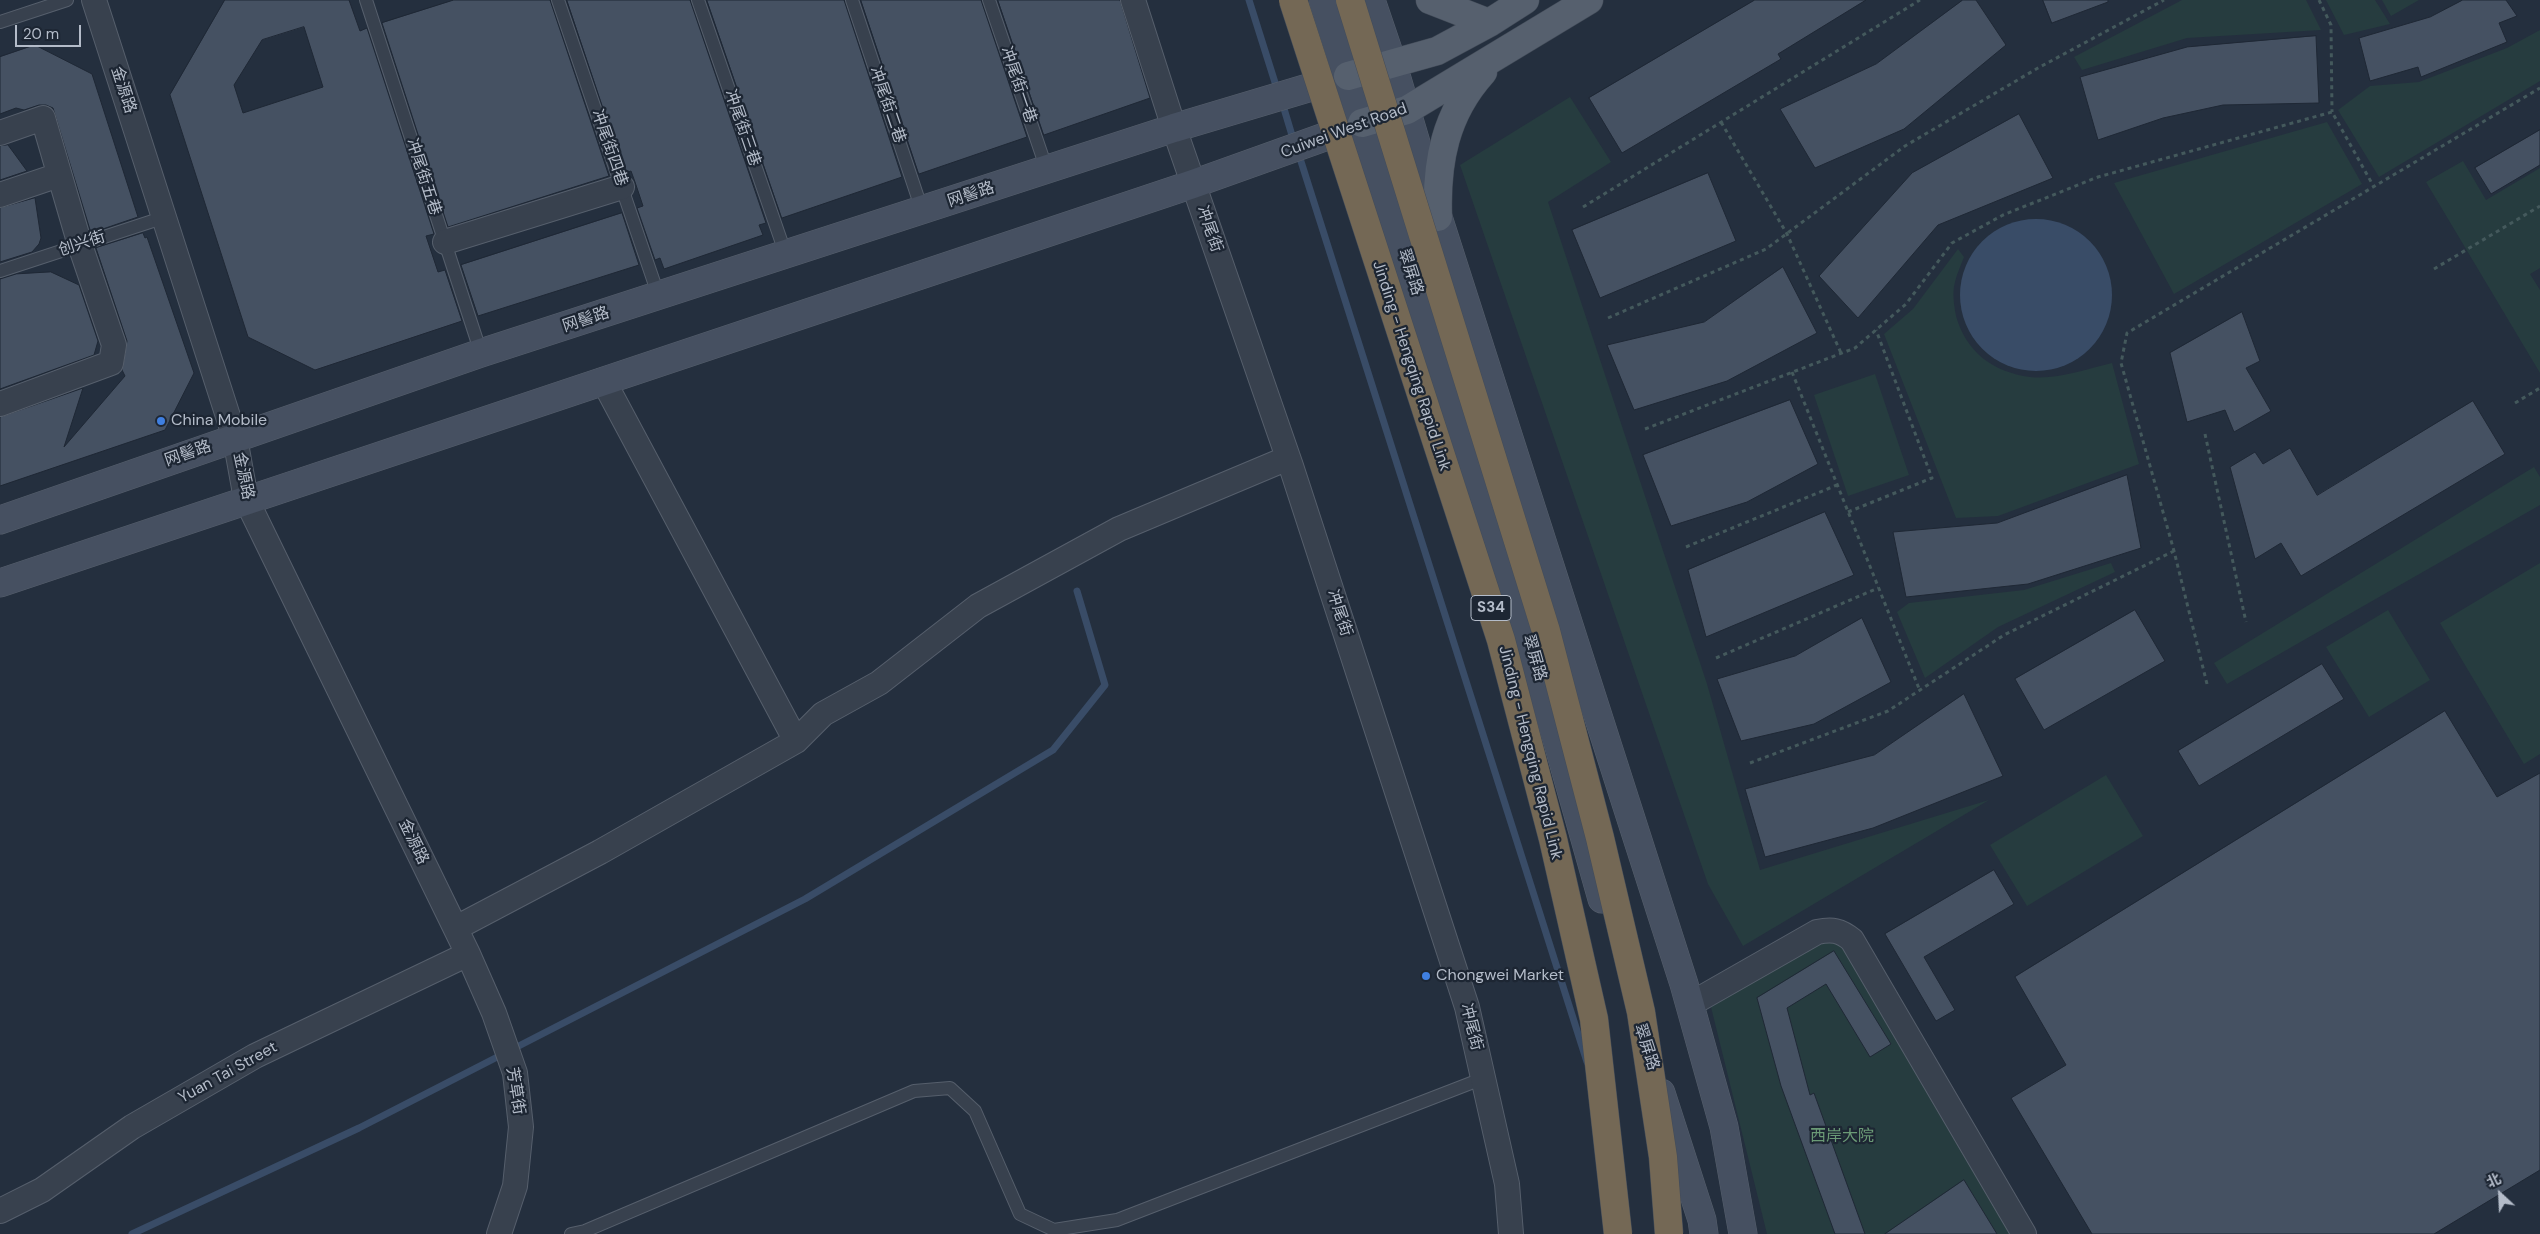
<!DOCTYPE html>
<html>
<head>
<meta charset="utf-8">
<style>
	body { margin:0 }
	#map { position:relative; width:2540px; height:1234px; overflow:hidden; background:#242f3e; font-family:"DM Sans","Noto Sans SC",sans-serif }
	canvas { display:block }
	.north { position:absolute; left:2475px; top:1169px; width:50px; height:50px; -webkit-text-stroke:4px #1d2633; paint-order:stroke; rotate:335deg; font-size:14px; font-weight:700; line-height:20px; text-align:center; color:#b4bcc9 }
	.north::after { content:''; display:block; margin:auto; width:18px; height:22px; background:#b4bcc9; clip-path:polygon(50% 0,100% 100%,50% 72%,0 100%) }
	.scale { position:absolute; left:15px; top:25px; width:66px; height:22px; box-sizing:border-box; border:2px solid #b4bcc9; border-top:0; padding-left:6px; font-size:15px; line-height:18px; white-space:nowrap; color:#b4bcc9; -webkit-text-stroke:4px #1d2633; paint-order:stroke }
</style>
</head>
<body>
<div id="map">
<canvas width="2540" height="1234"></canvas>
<div class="north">北</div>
<div class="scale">20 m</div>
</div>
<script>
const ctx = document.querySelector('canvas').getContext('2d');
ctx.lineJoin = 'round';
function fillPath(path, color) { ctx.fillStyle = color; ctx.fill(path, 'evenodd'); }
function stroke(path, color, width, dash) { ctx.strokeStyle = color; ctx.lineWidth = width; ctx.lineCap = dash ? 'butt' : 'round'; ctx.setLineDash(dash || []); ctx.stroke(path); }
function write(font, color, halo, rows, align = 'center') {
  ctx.font = font + ' "DM Sans","Noto Sans SC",sans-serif'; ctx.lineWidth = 4.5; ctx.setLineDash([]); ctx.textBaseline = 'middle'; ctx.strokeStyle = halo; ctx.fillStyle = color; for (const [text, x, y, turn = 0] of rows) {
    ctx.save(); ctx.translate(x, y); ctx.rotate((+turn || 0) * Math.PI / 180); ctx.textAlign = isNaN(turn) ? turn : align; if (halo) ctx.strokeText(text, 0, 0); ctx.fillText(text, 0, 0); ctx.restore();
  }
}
const green = new Path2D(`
	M2182 0H2306L2321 30 2187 38 2082 70 2074 57Z
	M2326 0H2375L2390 24 2344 35Z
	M2382 0H2419L2391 16Z
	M2540 30V81L2379 177 2338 110 2370 86 2419 82 2507 48Z
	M1570 97 1611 162 1548 202 1707 684 1760 870 1989 800 1743 946 1708 884 1460 165Z
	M2327 122 2362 184 2174 294 2114 183Z
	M2463 161 2486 200 2540 168V268L2530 274 2540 290V373L2426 182Z
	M1958 249 1964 257C1961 265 1957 273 1955 282 1952 292 1954 305 1956 316 1966 352 1993 372 2030 377 2057 380 2086 369 2112 363L2139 464 1998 516 1956 518 1884 334 1913 309Z
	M1875 374 1909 475 1848 496 1814 395Z
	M2534 467 2540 477V505L2227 684 2214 663Z
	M2111 563 2115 572 1998 627 1925 678 1897 612 1909 603 2024 590Z
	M2540 563V754L2524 764 2440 623Z
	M2388 610 2430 680 2369 717 2326 647Z
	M2106 775 2143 836 2027 906 1990 845Z
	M1834 933 2010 1234H1767L1711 1007Z`);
const water = new Path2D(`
	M1960 295a76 76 0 1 1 152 0a76 76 0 1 1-152 0Z`);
const stream = new Path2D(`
	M1249 0 1278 92
	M1282 102 1294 142
	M1298 152 1587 1062
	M132 1234 359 1128 805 899 1053 750 1105 685 1077 591`);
const building = new Path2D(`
	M225 0H349L360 31 367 28 434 234 426 236 438 272 445 270 462 321 315 370 248 337 170 95ZM304 27 323 87 243 113 234 85 262 40Z
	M454 0H550L609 176 448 227 382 23Z
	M567 0H690L766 223 759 225 763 235 664 269 660 258 655 260 637 208 643 206 635 182 631 171 625 173Z
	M707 0H844L902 177 782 218Z
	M861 0H981L1027 137 919 174Z
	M998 0H1120L1150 98 1044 135Z
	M1755 0H1866L1778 54 1781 59 1622 153 1589 98Z
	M1963 0H1976L2006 45 1904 129 1815 168 1780 109 1876 64Z
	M2043 0H2108V2L2052 23Z
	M2463 0H2506L2517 16 2499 23 2507 42 2421 77 2418 67 2370 81 2359 38 2430 17Z
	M2316 36 2319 103 2223 105 2163 118 2098 140 2080 77 2187 47Z
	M35 45 92 74 138 217 91 233 53 108 46 105H39L24 110 16 108 0 114V57Z
	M2019 114 2053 178 1938 225 1858 318 1819 276 1912 173Z
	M2540 130V165L2491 194 2475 168Z
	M8 145 27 171 0 180V146Z
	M1708 173 1736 241 1600 298 1572 230Z
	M35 198 41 238 39 244 32 252 0 262V208Z
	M622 213 639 265 478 316 461 265Z
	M143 233 145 238 147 237 194 373 165 430 0 486V417L83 388 64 447 125 376 122 370 127 341 96 248Z
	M1783 267 1817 333 1727 381 1634 410 1607 345 1704 322Z
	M51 272 79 285 98 341 94 355 0 389V279L16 274Z
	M2242 312 2260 361 2246 368 2271 411 2234 432 2225 410 2187 422 2170 353Z
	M1790 400 1818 464 1747 502 1671 526 1643 455Z
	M2473 401 2505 454 2301 576 2281 543 2255 559 2230 467 2255 452 2263 464 2290 448 2317 495Z
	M2127 475 2141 548 2028 584 1906 597 1893 532 1997 523Z
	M1825 512 1854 575 1706 637 1688 570Z
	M2135 610 2165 661 2044 730 2015 679Z
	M1862 618 1891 682 1814 724 1741 741 1717 679 1795 656Z
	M2322 664 2344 699 2199 786 2178 751Z
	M1964 694 2003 776 1873 828 1765 857 1745 789 1874 755Z
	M2445 711 2497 797 2540 773V1170L2434 1234H2092L2011 1098 2066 1065 2015 977Z
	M1994 870 2014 904 1924 957 1955 1010 1936 1021 1885 934Z
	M1834 951 1891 1044 1870 1057 1826 984 1787 1008 1810 1095 1814 1093 1865 1234H1835L1781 1086 1757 998Z
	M1964 1180 1997 1234H1885Z`);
const path = new Path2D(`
	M2319 0 2331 25 2332 112
	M1721 122 1787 234 1841 353
	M1583 207 1920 0
	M2434 269 2540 206
	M1608 318 1766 249 1905 146 2038 68 2164 0
	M1792 372 1920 691
	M2515 403 2540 388
	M1645 429 1855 348 1906 304 1952 243 2003 215 2098 177 2332 112 2374 187
	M2205 434 2246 622
	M1848 512 1932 478 1876 330
	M1686 547 1837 485
	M1716 658 1878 588
	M2207 684 2174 551 2121 363 2127 333 2540 88
	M1750 763 1888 711 2004 635 2174 551`);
const lane = new Path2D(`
	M366 0 481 353
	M558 0 659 297
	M698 0 786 255
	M852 0 922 210
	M989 0 1047 170
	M0 22 67 0
	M0 271 165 217
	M571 1234 585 1231 914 1091 950 1088 975 1111 1020 1214 1054 1230 1117 1220 1484 1078`);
const street = new Path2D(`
	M94 0 235 438 246 499 468 954 494 1013 515 1073 521 1127 515 1186 499 1234
	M1133 0 1174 128 1291 466 1467 1007 1507 1184 1511 1234
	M0 133 43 118 80 245 114 345 111 363 0 404
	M0 195 59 175
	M445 242 622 187
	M603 380 796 741
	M456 928 600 852 796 741 823 714 879 683 978 606 1119 529 1288 458
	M1689 1005 1817 932C1832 929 1840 930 1852 940L2024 1234
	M0 1211 42 1190 132 1127 255 1056 468 954`);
const secondary = new Path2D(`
	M1323 0 1528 638 1602 899
	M1371 0 1392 62 1438 217 1684 984 1724 1127 1743 1234
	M0 520 481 353 1174 128 1348 76
	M0 583 1193 184 1358 125
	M1661 1093 1702 1220 1704 1234`);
const primary = new Path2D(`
	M1430 0 1489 23
	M1348 76 1437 51 1489 23 1525 0
	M1362 123 1407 110 1589 0
	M1438 217C1436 162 1445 114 1483 72`);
const highwayBridge = new Path2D(`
	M1293 0 1501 640 1553 839 1594 1019 1618 1234
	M1350 0 1546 631 1600 838 1641 1012 1663 1157 1669 1234`);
const markers = [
	[161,421,5,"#3f7fe0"],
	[1426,976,5,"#3f7fe0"]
];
const shields = [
	[1491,608,40]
];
const shieldNames = [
	["S34",1491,608]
];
const streetNames = [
	["冲尾街一巷",1018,85,71],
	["金源路",123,90,72],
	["冲尾街二巷",887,105,71],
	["冲尾街三巷",742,128,71],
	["Cuiwei West Road",1344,131,-20],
	["冲尾街四巷",609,148,71],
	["冲尾街五巷",423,177,72],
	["网髻路",971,195,-18],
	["冲尾街",1209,229,71],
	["创兴街",82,244,-18],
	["翠屏路",1410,272,72],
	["网髻路",586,320,-18],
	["Jinding - Hengqing Rapid Link",1411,366,72],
	["网髻路",188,454,-19],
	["金源路",243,476,78],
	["冲尾街",1339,613,72],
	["翠屏路",1534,658,74],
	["Jinding - Hengqing Rapid Link",1530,753,76],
	["金源路",413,842,64],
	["冲尾街",1471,1027,76],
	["翠屏路",1646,1047,72],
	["Yuan Tai Street",228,1073,-29],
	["芳草街",515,1091,81]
];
const poiNames = [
	["China Mobile",171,421],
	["Chongwei Market",1436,976]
];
const parkNames = [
	["西岸大院",1842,1137]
];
fillPath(green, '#263c3f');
fillPath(water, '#394c67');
stroke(stream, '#394c67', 7);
fillPath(building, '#455162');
stroke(building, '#1f2835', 1);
stroke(lane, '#565f6c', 14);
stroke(street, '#565f6c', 26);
stroke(secondary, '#565f6c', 29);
stroke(primary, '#414a57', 29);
stroke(path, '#44595c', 3, [4, 4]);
stroke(lane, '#38414e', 12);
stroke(street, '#38414e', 24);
stroke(secondary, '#465061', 28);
stroke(primary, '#56606e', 28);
stroke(highwayBridge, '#434c59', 29, []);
stroke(highwayBridge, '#746855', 28);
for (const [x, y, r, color] of markers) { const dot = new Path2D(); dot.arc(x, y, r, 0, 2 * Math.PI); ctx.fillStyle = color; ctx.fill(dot); stroke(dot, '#1d2633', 2); }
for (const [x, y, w] of shields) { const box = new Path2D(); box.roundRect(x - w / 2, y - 12.5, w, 25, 4); ctx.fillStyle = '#1d2633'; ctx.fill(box); stroke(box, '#b4bcc9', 1); }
write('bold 15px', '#b4bcc9', null, shieldNames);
write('16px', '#b4bcc9', '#1d2633', streetNames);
write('16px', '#b4bcc9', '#1d2633', poiNames, 'left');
write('16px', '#6b9a76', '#1d2633', parkNames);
</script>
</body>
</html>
